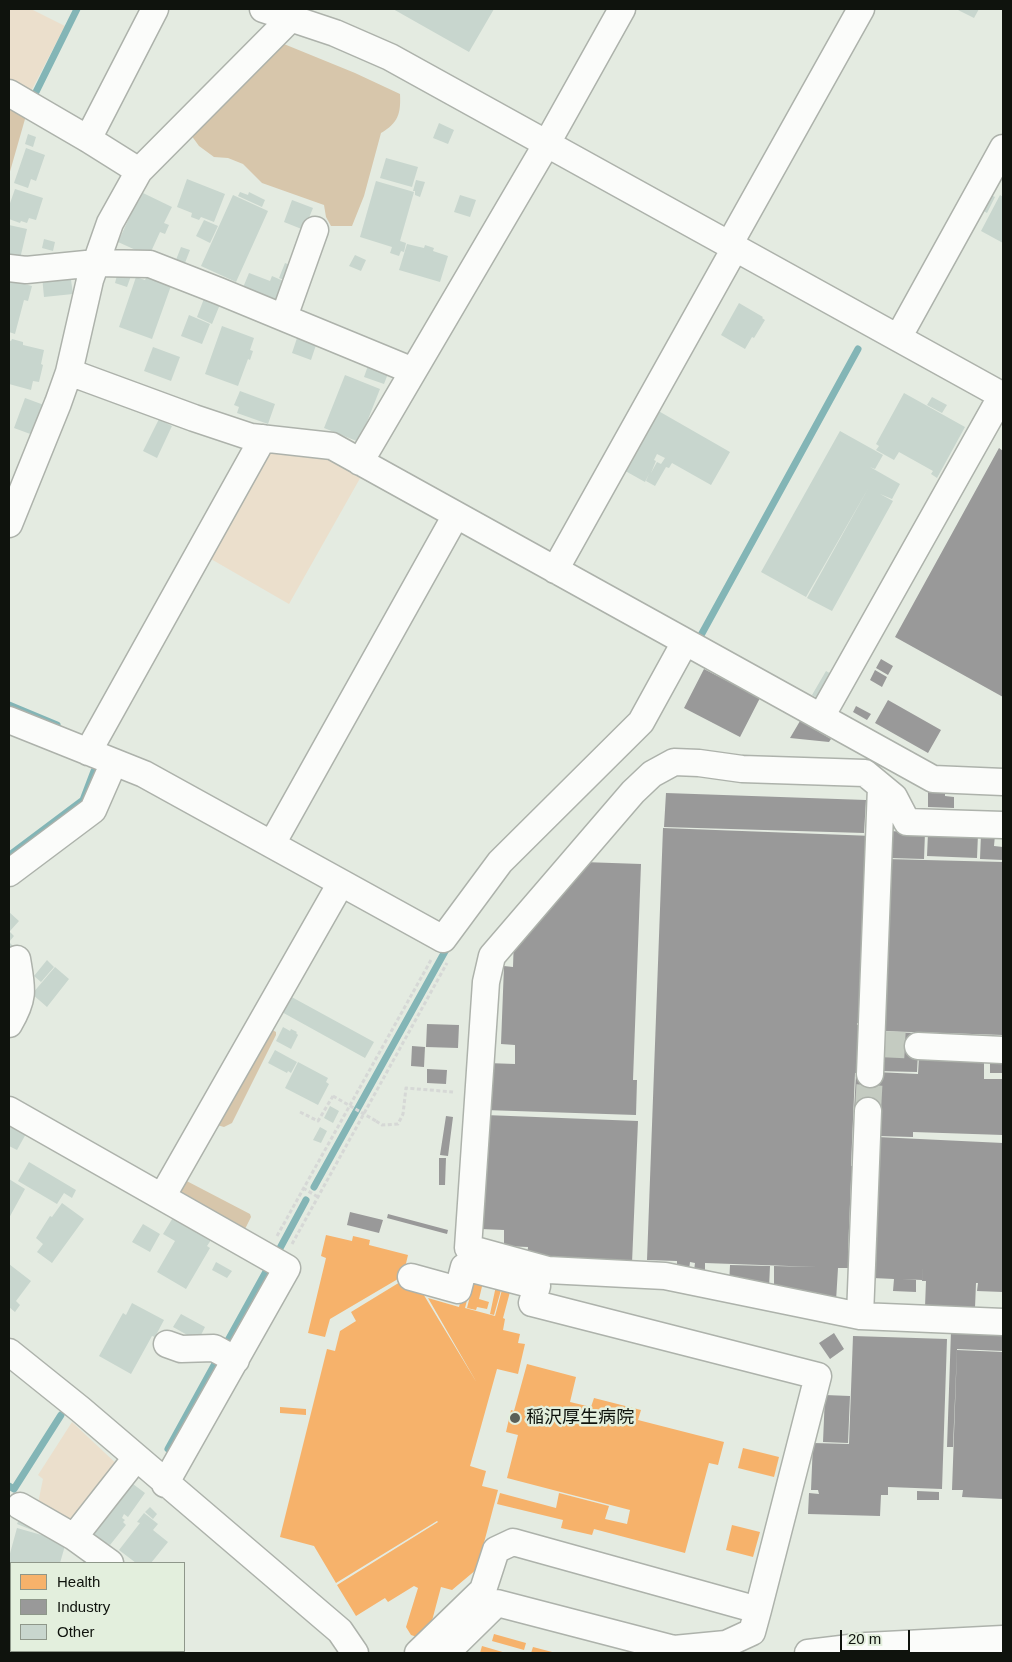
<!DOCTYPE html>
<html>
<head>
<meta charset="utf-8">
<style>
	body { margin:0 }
	#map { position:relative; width:1012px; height:1662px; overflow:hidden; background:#e4ebe1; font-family:Helvetica,sans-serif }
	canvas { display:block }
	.frame { position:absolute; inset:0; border:10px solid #0f130d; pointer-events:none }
	.legend { position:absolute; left:10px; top:1562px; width:175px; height:90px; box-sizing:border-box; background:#e3efdd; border:1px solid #8e978a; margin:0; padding:6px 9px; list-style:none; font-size:15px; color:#0f130d }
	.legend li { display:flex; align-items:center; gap:10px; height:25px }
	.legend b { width:25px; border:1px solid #8e978a }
	.scale { position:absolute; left:840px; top:1630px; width:70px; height:22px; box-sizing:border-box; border:2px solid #0f130d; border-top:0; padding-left:6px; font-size:15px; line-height:18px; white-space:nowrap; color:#0f130d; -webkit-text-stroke:4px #e3efdd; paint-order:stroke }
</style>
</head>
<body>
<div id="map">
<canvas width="1012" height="1662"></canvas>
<div class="frame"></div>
<ul class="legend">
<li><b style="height:14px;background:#f6b26b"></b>Health</li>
<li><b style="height:14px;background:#999"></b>Industry</li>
<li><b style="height:14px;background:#c8d6ce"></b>Other</li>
</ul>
<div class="scale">20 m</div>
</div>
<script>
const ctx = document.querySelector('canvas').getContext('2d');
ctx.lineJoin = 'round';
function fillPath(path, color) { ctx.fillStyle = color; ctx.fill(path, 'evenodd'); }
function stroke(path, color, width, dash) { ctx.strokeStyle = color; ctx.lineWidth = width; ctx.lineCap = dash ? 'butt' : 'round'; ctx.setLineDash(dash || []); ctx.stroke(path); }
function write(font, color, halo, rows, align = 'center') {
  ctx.font = font + ' Helvetica,"Noto Sans JP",sans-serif'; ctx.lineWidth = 5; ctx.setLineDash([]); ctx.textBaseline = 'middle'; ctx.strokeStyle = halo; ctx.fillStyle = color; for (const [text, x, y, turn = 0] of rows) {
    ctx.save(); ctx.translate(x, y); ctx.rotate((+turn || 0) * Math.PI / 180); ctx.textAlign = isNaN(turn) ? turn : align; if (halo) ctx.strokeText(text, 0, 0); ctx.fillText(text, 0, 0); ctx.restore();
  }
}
const green = new Path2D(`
	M9 9H31L65 26 28 97 9 86Z
	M263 450 332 456 363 473 289 604 204 555Z
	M72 1422 121 1468 73 1528 37 1508 43 1479 38 1475Z`);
const forest = new Path2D(`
	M279 42 355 73 400 94C401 114 398 123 381 133L364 196 352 226H331L326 217 324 205 262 183 243 164 228 158 214 157 199 146 191 135Z
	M9 102 27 112 9 175Z
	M265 1026 276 1032V1035L232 1123 224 1127 217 1125Z
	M179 1177 250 1214 251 1217 245 1229 242 1231 174 1192Z`);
const health = new Path2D(`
	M326 1235 352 1241 353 1236 370 1240 369 1245 408 1255 403 1276 330 1319 325 1337 308 1333 326 1258 321 1256Z
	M467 1275 473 1277 465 1308 495 1316 503 1286 511 1288 503 1318 505 1319 503 1330 520 1334 518 1343 525 1344 518 1374 497 1369 470 1466 486 1471 482 1486 498 1490 477 1569 452 1590 441 1587 429 1632 420 1638 411 1635 406 1627 418 1588 414 1586 388 1602 385 1598 356 1616 337 1585 438 1522 437 1521 336 1583 314 1546 280 1537 327 1349 335 1351 340 1331 356 1321 351 1312 405 1279 416 1282 477 1383 428 1298 459 1307Z
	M475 1276 484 1278 479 1299 489 1302 487 1309 477 1307 476 1310 467 1308Z
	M497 1281 503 1283 494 1315 490 1314Z
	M527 1364 576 1377 570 1402 591 1407 594 1398 641 1410 638 1420 724 1442 718 1465 709 1463 685 1553 594 1529 592 1535 561 1528 563 1520 497 1504 500 1493 556 1508 559 1493 609 1506 605 1519 627 1524 630 1510 507 1478 518 1435 506 1432 511 1410 514 1411Z
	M280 1407 306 1409V1415L280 1413Z
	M743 1448 779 1457 774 1477 738 1468Z
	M732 1525 760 1532 753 1557 726 1550Z
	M494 1634 526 1643 524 1650 492 1641Z
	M482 1646 506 1653H480Z
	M533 1647 556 1653H531Z`);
const industry = new Path2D(`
	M999 448 1003 451V697L895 637Z
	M881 659 893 666 888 675 876 668Z
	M704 669 760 698 740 737 684 708Z
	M875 670 887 677 882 687 870 680Z
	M888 700 941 730 928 753 875 723Z
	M856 706 871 714 867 720 853 712Z
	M800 721 831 739 829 742 790 738Z
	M928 789H945V796L954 797V808L928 807Z
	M666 793 866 800 864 833 664 827Z
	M663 828 873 836 866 1023H857V1025H863L862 1073H855L851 1166H857V1180H851L848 1252H852L851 1268H838L836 1301 774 1288V1266L817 1267 705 1263V1271H694L695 1263 690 1262 689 1270H677V1261L647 1260Z
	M890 831 925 833 924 859 889 858Z
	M928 833 978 834 977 858 927 856Z
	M981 834 995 835 994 846 1003 847V860L980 859Z
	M886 859 1003 862V1035L880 1031Z
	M583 862 641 864 633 1080H637L636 1115 485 1110 487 1063 515 1064V1045L501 1044 504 966 513 967 514 937Z
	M427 1024 459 1025 458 1048 426 1047Z
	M879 1032 919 1033 917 1072 878 1071Z
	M412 1046 425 1047 424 1067 411 1066Z
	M919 1056 984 1058V1079H1003V1135L913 1132V1137L877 1136 874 1128 876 1072 918 1074Z
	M990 1057H1003V1073H990Z
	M427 1069 447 1070 446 1084 427 1083Z
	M856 1074H874L872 1112 854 1111Z
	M485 1115 638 1121 632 1263 527 1259 528 1247 504 1246V1230L481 1229Z
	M446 1116 453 1117 448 1156 440 1155Z
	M878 1137 1003 1143V1292L977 1291 978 1283H976L975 1308 925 1307 926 1281H922L923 1260 922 1280 902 1279 916 1280V1292L893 1291 894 1279 873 1278Z
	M439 1158H446L445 1185H439Z
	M350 1212 383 1220 379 1233 347 1225Z
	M388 1214 448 1230 447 1234 387 1218Z
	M730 1265 770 1266 769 1288 729 1286Z
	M951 1331 1003 1332V1351L957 1349 953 1447H947Z
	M834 1333 844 1349 830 1359 819 1343Z
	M853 1336 947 1339 942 1489 888 1487V1495H881L880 1516 808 1514 809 1493 819 1494 818 1490H811L813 1443 849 1444Z
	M957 1350 1003 1352V1499L962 1497 963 1490H952Z
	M825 1395 850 1396 848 1443 823 1442Z
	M917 1491 939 1492V1500H917Z`);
const stream = new Path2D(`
	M34 96 77 9
	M700 637 858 349
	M9 705 57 725
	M11 854 83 800 94 771
	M314 1187 448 946
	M279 1250 306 1200
	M226 1344 268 1268
	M168 1449 217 1360
	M9 1486 14 1489 61 1415`);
const building = new Path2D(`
	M393 9H494L469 52Z
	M956 9H979L974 18Z
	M439 123 454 130 448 144 433 138Z
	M28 134 36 137 33 147 25 144Z
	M26 148 45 155 36 181 31 179 28 188 14 183Z
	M386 158 418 167 412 187 380 178Z
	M187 179 225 194 214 222 201 217 199 220 191 217 192 213 177 207Z
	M416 180 425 182 420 197 415 195V191H413Z
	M376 181 414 192 400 241 406 243 404 252 401 251 399 256 390 253 392 247 360 237Z
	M15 189 43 198 36 220 29 218 27 223 21 221 20 223 9 219V206Z
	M240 192 248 195 249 192 265 200 262 207 238 196Z
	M143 193 172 207 164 223 169 225 165 234 160 232 149 256 118 242 137 201 138 202Z
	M987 193 995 197 987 213 979 208Z
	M233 195 268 211 236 282 201 266Z
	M460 195 476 200 470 217 454 212Z
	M1000 195 1003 197V243L981 231Z
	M292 200 313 208 304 230 284 222Z
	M204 220 218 226 210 243 196 236Z
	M9 225 27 229 19 263 9 261Z
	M44 239 55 242 53 251 42 248Z
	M407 244 424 248 425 245 434 248 433 251 448 256 440 282 399 270Z
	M181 247 190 250 183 268 174 265Z
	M355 255 366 260 361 271 349 266Z
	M285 263 295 267 289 282 279 278Z
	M118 271 131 276 127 287 115 283Z
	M70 273 73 294 44 297 42 276Z
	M249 273 270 281 272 276 288 283 280 307 242 290Z
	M148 274 172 283 152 339 119 327 136 277 145 280Z
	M9 280 32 286 28 301 24 300 15 334 9 332Z
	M205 296 221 302 212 324 197 317Z
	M739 303 763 317 762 318 765 320 754 338 752 337 745 349 721 335Z
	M189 315 210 324 202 344 181 336Z
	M222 326 254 338 250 350 253 351 250 360 248 359 238 386 205 374Z
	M297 338 316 345 311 360 292 353Z
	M12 339 23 342V345L44 350 41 364 43 365 39 382 33 381 31 390 9 384V340L11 341Z
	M153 347 180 357 171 381 144 371Z
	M369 363 389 371 384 384 364 377Z
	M345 375 380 389 359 442 324 428Z
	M240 391 275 404 268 424 237 413 239 407 234 405Z
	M904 393 965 427 937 478 931 474 933 471 899 452 894 460 876 450 879 446 876 444Z
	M932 397 947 405 942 413 927 405Z
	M25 398 44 405 33 435 14 428Z
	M655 409 730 452 711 485 672 463 669 468 666 467 655 486 646 481 649 474 645 482 620 468ZM657 454 665 458 661 464 657 462 651 473 656 461 654 460Z
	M159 419 172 426 157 458 143 451Z
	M840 431 883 455 875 469 870 467 900 484 892 499 880 494 893 501 832 611 807 598 869 487 806 597 761 572Z
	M826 671 835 676 821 700 812 695Z
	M9 912 19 921 10 931 9 930Z
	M9 931 14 936 9 942 14 947 9 953Z
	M47 960 54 967 41 982 34 976Z
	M55 967 69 979 47 1007 32 994Z
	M288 995 374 1042 365 1058 280 1011Z
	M283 1027 290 1031 291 1029 297 1032 296 1033 298 1035 291 1049 276 1041Z
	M275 1050 297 1062 291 1073 288 1071 287 1073 268 1063Z
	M298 1062 328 1078 326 1082 329 1084 318 1105 285 1088Z
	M330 1106 339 1111 333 1123 324 1118Z
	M9 1123 27 1132 17 1150 9 1146Z
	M320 1127 327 1131 321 1143 313 1140Z
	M29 1162 76 1190 72 1198 64 1193 57 1204 18 1181Z
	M9 1179 25 1189 9 1218Z
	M62 1203 84 1219 52 1263 37 1252 43 1244 36 1238 50 1216 52 1217Z
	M174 1216 213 1237 207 1246 210 1248 186 1289 157 1272 175 1241 163 1234Z
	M143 1224 160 1234 150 1252 132 1242Z
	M216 1262 232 1271 227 1278 212 1270Z
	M9 1264 31 1281 16 1301 20 1305 15 1312 9 1307Z
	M132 1303 164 1320 155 1337 152 1336 131 1374 99 1356 123 1313 126 1315Z
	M181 1314 205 1327 198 1341 173 1327Z
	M129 1481 145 1493 128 1517 124 1514 122 1518 125 1520 123 1522 126 1525 110 1545 107 1543 106 1544 89 1531Z
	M150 1507 157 1514 153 1519 145 1512Z
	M144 1513 158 1524 153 1530 168 1542 151 1563H136L119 1550 140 1523 137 1522Z
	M19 1519 35 1525 32 1530 17 1524Z
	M17 1528 66 1542 60 1563H11V1626L9 1625V1557Z`);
const minorTunnel = new Path2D(`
	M879 1044 918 1046
	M868 1111 870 1074`);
const path = new Path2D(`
	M300 1112 318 1121 333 1096
	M376 1121 382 1125 398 1124 403 1114 406 1088 453 1092
	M303 1188 318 1197
	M277 1236 431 960
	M292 1244 447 963`);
const minor = new Path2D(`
	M263 9 335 33 390 57 1003 396
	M9 93 88 139 139 171
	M88 139 155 9
	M729 245 861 9
	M9 268 26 270 96 263 150 264 219 291 413 371
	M284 317 315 230
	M898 338 1003 148
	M69 372 194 418 251 437 332 446 933 779 1003 782
	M360 462 546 145 622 9
	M9 524 58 403 69 372 90 280 110 223 139 171 291 18
	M555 570 735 248
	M821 717 1002 395
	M9 720 114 762 93 810 9 873
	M88 752 263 438
	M114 762 144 774 443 939 500 862 641 722 685 642
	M1003 825 907 822 894 797 865 773 742 769 699 763 674 762 652 774 633 792 492 956 486 982 468 1248 548 1270 665 1276 860 1316 1003 1322
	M272 844 456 515
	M9 1024C25 997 22 989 17 959
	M918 1046 1003 1050
	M870 1074 881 787
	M9 1110 287 1268 165 1484
	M162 1197 341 883
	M411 1277 458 1290 464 1267 537 1286 532 1303 818 1376 758 1610
	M860 1316 868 1111
	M167 1344 181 1349 214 1348 236 1360
	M9 1352 80 1409 340 1631 355 1653
	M20 1506 74 1537 110 1563
	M74 1537 136 1458
	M9 1642H11
	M44 1651 53 1653
	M117 1653 118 1651
	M418 1653 483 1590 496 1550 513 1542 758 1610 752 1632 726 1644 674 1649 497 1603 446 1653
	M808 1653 866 1646 1003 1639`);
const pathBridge = new Path2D(`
	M333 1096 376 1121`);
const markers = [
	[515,1418,6,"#5a5f57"]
];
const poiNames = [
	["稲沢厚生病院",526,1418]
];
fillPath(green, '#ebdfcc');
fillPath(forest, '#d7c6ab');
fillPath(health, '#f6b26b');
fillPath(industry, '#999');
stroke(stream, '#83b5b6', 7);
fillPath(building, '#c8d6ce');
stroke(minorTunnel, '#c4cbc1', 26, [26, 13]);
stroke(minor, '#adb2ab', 29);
stroke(path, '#d6d8d6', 3, [4, 2.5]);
stroke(minor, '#fbfcfa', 26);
stroke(pathBridge, '#d6d8d6', 3, [4, 2.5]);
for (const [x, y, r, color] of markers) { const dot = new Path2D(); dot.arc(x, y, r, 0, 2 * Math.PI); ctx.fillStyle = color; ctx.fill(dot); stroke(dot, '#e3efdd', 2); }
write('18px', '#0f130d', '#e3efdd', poiNames, 'left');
</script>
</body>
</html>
